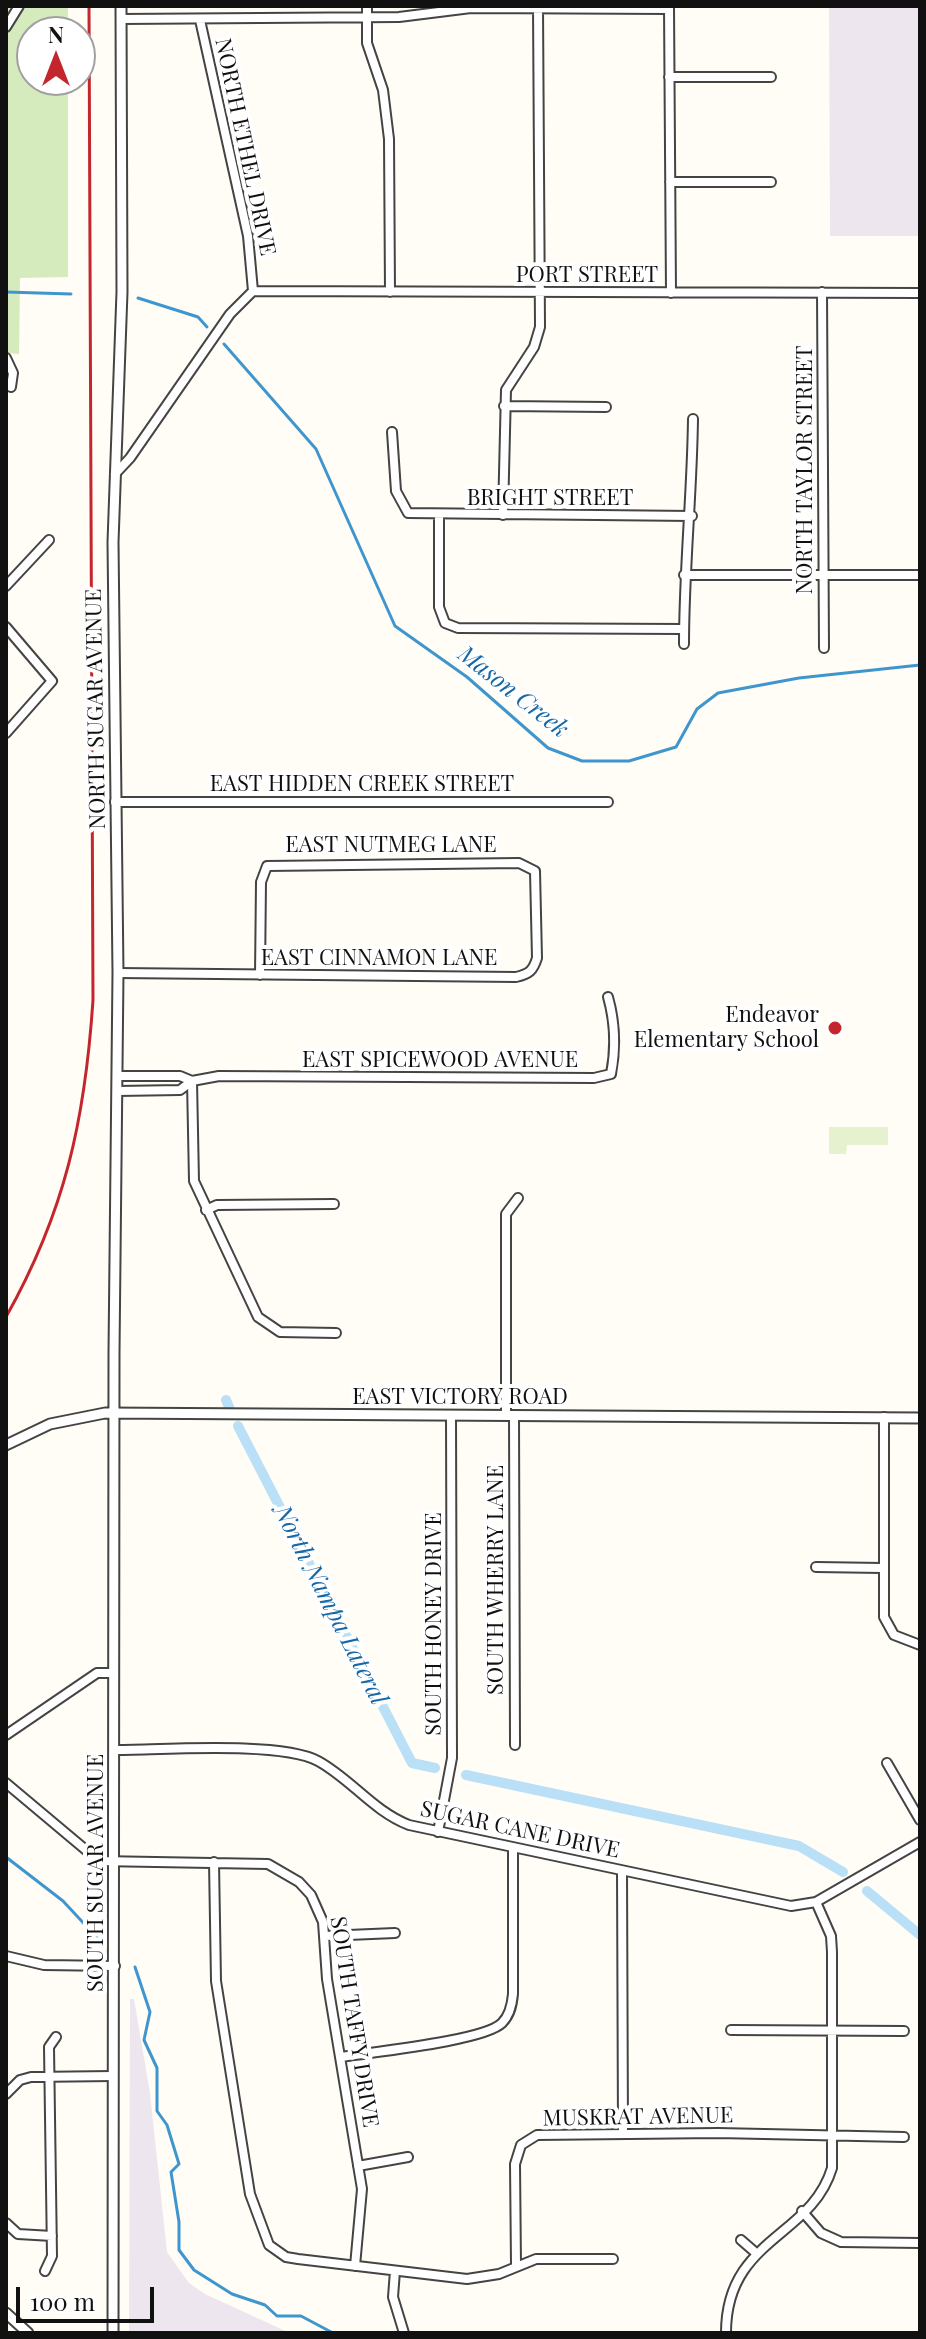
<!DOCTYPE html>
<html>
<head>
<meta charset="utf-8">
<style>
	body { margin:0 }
	#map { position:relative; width:926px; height:2339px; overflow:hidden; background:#fffdf5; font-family:"Playfair Display",serif }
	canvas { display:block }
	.frame { position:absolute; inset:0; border:8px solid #111; pointer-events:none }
	.north { position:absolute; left:16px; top:16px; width:80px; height:80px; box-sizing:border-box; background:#fff; border:2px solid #a0a0a0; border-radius:50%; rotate:0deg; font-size:22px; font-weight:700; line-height:32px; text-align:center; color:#111 }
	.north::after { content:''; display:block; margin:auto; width:28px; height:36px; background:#c4262e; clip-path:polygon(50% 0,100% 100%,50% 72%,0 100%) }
	.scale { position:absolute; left:16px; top:2287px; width:138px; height:36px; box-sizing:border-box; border:4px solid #111; border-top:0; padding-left:10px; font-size:24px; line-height:28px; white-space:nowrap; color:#111; -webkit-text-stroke:6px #fff; paint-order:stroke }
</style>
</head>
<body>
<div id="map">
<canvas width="926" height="2339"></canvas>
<div class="frame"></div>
<div class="north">N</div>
<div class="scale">100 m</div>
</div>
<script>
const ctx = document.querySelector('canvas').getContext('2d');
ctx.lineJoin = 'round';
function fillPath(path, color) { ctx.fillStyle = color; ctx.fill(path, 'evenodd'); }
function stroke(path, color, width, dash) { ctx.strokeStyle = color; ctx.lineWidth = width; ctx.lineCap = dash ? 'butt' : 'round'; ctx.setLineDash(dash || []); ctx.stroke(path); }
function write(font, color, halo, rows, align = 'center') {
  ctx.font = font + ' "Playfair Display",serif'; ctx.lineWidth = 8; ctx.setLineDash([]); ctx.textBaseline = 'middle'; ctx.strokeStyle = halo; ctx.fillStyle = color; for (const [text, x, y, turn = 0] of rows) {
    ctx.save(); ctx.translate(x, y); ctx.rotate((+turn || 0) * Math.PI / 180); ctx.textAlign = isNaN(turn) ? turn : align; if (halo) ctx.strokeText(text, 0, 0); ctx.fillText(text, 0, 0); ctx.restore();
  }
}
const industrial = new Path2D(`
	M829 6H920V236H830Z
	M130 1999H134L150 2093 167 2252 189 2283 205 2294 290 2333H129Z`);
const green = new Path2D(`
	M6 6H68V32H32V80H68V277L20 278 19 354 6 353Z`);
const pitch = new Path2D(`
	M829 1127H888V1145H847L846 1154H829Z`);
const stream = new Path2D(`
	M6 292 71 294
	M138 298 198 317 207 327
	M224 344 316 449 395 626 467 677 548 748 582 761H629L676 747 697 709 718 693 799 678 920 665
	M6 1857 63 1901 102 1943
	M135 1967 150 2012 144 2040 157 2068V2111L167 2125 179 2164 171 2172 179 2222V2250L194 2270 232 2294 265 2305 277 2316H301L333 2333`);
const canal = new Path2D(`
	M226 1400 229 1407
	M238 1426 412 1763 435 1768
	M466 1775 799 1846 843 1872
	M867 1891 920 1935`);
const minor = new Path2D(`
	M367 6V43L383 90 389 139 390 292
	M669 6 671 293
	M121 19 399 17 471 8 669 9
	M6 27 19 6
	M669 77H771
	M670 182H771
	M253 291 920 293
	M822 292 824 648
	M6 358 13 373 11 387
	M504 406 606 407
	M392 432 396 491 408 513 692 516
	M115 474 130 458 230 314 253 291 248 236 200 20
	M439 515V607L445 623 458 628 684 629
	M503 515 506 390 534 347 540 327 538 6
	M684 575H920
	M6 586 49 540
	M6 627 52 681 6 733
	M684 644C684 569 692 495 693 419
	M115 802H608
	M118 973 516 977C529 974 533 971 537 958L535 871 519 863 267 866 261 882 260 975
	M118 1076H180L192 1081
	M192 1081 194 1181 258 1317 280 1332 336 1333
	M118 1091 180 1090 192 1081 219 1076 594 1078 611 1074C616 1048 615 1022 608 997
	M206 1210 217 1205 334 1204
	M506 1415V1214L518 1198
	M514 1416 515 1745
	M884 1417V1617L894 1635 920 1645
	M816 1567 882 1568
	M6 1735 97 1673H114
	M114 1750C161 1750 281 1741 318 1761 351 1779 373 1811 409 1825L791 1906 816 1902 920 1842
	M887 1763 920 1820
	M6 1783 99 1861 268 1864 299 1882 311 1895 323 1922 327 1979 362 2189 355 2266
	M438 1832 452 1758 451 1415
	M214 1862 216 1981 250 2194 269 2245 286 2257 298 2259 467 2279 499 2274 536 2259H613
	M622 1871 623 2133
	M325 1936 395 1933
	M6 1956 44 1965 115 1966
	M731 2030 904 2031
	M341 2057C371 2052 484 2041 502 2023 510 2015 512 2005 513 1994V1848
	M6 2094 20 2080 31 2077 113 2076
	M358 2166 408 2157
	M802 2211 821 2233 841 2242 920 2243
	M6 2223 18 2234 52 2236
	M741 2240 756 2253
	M516 2265 515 2164 521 2145 537 2135 718 2133 904 2137
	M45 2271 52 2256 49 2047 56 2037
	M395 2271 393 2297 404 2333
	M726 2333C726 2238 811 2238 832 2168V1952L831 1936 816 1902`);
const tertiary = new Path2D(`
	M6 1445 50 1424 105 1413 920 1418
	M6 2313 28 2333
	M113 2333 114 1352 118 973 113 542 122 292 121 6`);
const rail = new Path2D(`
	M6 1317C65 1212 85 1120 93 1000L89 6`);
const markers = [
	[835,1028,8,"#c4262e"]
];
const streetNames = [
	["NORTH ETHEL DRIVE",245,147,78],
	["PORT STREET",587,275],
	["NORTH TAYLOR STREET",805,470,-90],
	["BRIGHT STREET",550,498],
	["NORTH SUGAR AVENUE",96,709,-91],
	["EAST HIDDEN CREEK STREET",362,784],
	["EAST NUTMEG LANE",391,845],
	["EAST CINNAMON LANE",379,958],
	["EAST SPICEWOOD AVENUE",440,1060],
	["EAST VICTORY ROAD",460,1397],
	["SOUTH WHERRY LANE",496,1580,-90],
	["SOUTH HONEY DRIVE",434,1624,-90],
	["SUGAR CANE DRIVE",520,1830,12],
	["SOUTH SUGAR AVENUE",96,1873,-90],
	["SOUTH TAFFY DRIVE",354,2022,81],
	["MUSKRAT AVENUE",638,2117,-1]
];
const poiNames = [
	["Endeavor",819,1015],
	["Elementary School",819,1040]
];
const waterNames = [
	["Mason Creek",513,692,38],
	["North Nampa Lateral",330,1605,63]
];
fillPath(industrial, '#eee6ef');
fillPath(green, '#d5ebbd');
fillPath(pitch, '#e6f2cf');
stroke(stream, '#3f96cf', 3);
stroke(canal, '#b9e0f7', 10);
stroke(minor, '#444', 12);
stroke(tertiary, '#444', 13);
stroke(minor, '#fff', 8);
stroke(tertiary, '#fff', 9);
stroke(rail, '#c4262e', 3);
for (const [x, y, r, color] of markers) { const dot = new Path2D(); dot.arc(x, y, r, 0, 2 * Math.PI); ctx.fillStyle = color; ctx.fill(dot); stroke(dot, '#fff', 3); }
write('22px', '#111', '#fff', streetNames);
write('22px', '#111', '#fff', poiNames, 'right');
write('italic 24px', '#1768a6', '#fff', waterNames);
</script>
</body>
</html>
